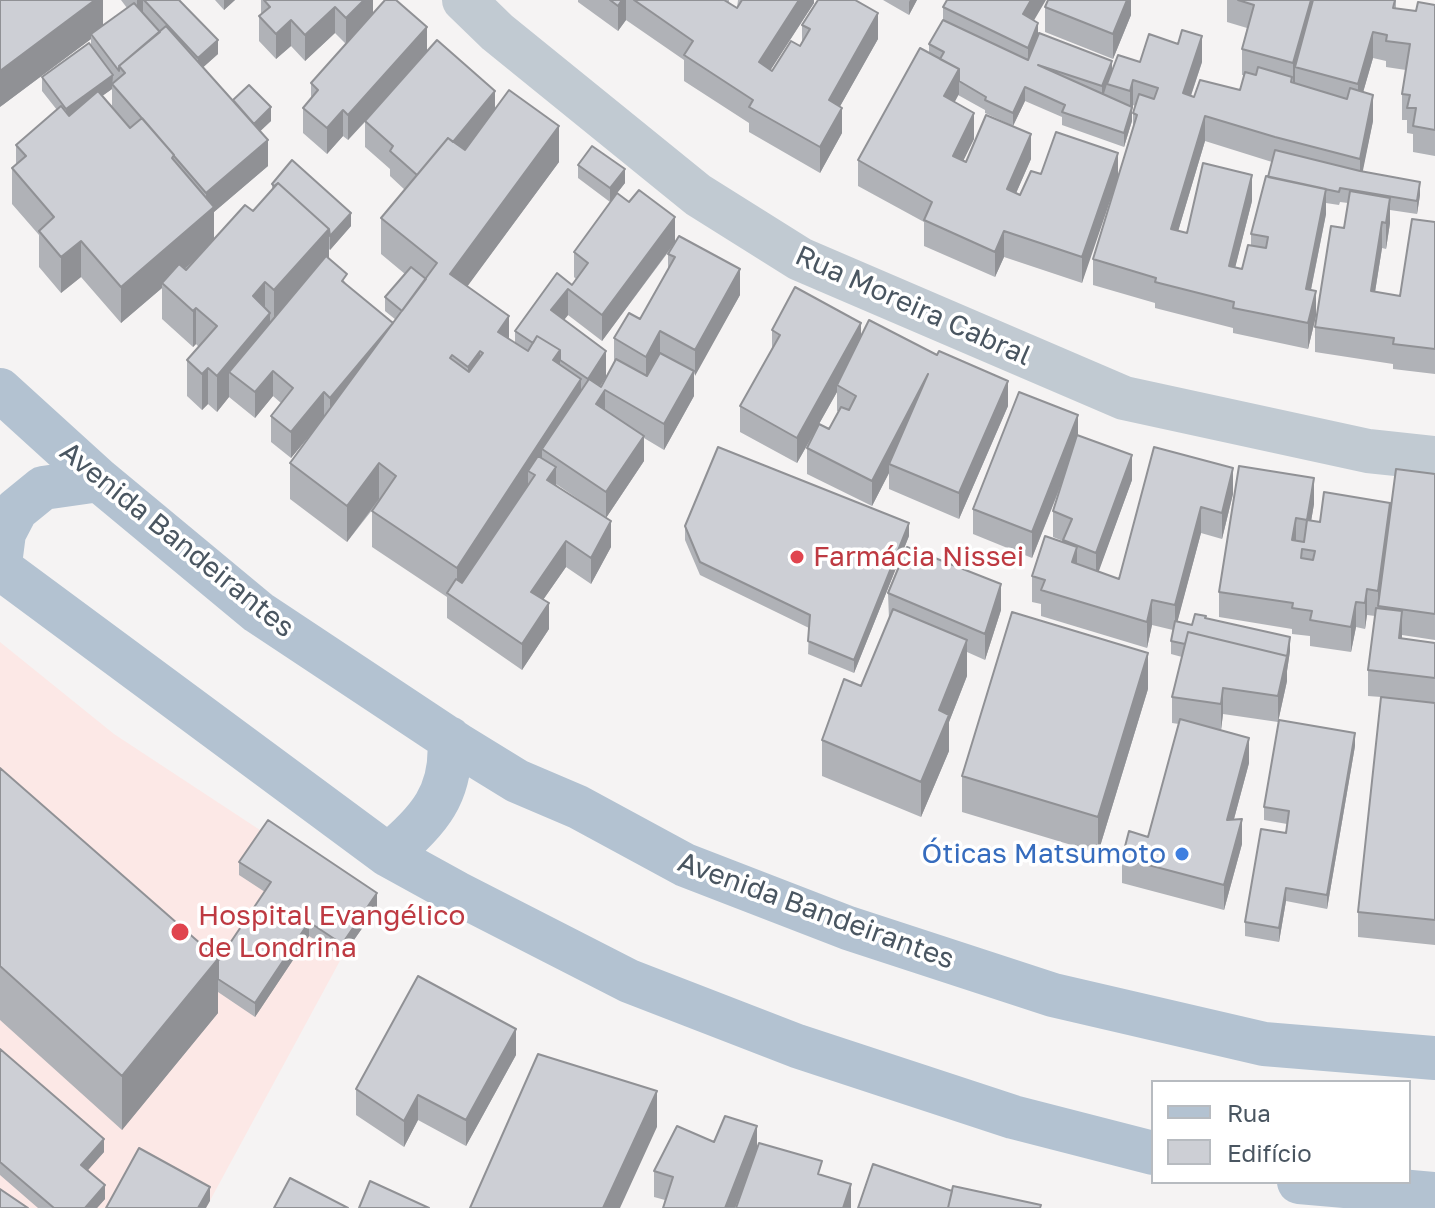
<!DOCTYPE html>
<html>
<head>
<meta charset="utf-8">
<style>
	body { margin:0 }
	#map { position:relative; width:1435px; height:1208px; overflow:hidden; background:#f5f3f3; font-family:"Golos Text",sans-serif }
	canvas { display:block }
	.legend { position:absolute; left:1151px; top:1080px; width:260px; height:104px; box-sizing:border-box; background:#fff; border:2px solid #b7bbc0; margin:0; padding:10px 14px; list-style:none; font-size:24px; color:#4a5661 }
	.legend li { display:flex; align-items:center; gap:16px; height:40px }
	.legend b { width:40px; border:2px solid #b7bbc0 }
</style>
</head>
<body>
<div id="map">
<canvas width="1435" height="1208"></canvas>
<ul class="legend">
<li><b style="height:10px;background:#b3c2d1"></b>Rua</li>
<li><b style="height:22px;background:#cdcfd5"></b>Edifício</li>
</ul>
</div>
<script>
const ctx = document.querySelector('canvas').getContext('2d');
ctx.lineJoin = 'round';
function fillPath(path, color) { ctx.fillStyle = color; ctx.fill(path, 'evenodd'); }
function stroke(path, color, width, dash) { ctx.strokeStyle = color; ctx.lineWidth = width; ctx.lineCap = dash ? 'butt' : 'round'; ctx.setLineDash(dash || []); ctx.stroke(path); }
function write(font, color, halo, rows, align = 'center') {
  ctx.font = font + ' "Golos Text",sans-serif'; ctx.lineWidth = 7; ctx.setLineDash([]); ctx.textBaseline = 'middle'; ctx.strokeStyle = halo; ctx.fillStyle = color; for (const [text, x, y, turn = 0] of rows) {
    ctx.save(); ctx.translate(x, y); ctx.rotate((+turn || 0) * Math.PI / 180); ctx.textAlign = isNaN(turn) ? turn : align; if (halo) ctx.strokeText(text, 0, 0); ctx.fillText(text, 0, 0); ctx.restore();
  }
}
const medical = new Path2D(`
	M0 642 114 734 377 907 342 957 206 1208H0Z`);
const minorTunnel = new Path2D(`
	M332 921 381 850`);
const minor = new Path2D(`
	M464 0 497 32 698 195 800 259 1124 398 1368 451 1435 458`);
const major = new Path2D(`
	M0 390 99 480 258 612 460 746 517 781 578 807 685 865 848 928 1053 995 1264 1044 1435 1058
	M0 564 4 533 16 510 43 488 99 480
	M0 568 388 855 457 893 629 981 797 1046 1013 1117 1153 1153
	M388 855C428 822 454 793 449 738
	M1299 1182 1435 1194`);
const wall = new Path2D(`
	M103 0V26L127 8 121 0H179L218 54 203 67 233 100 271 121 260 131 268 166 214 212V239L253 211 272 189V184L351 226 330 250 329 249V259L347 285 393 323 396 320 385 311V297L405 274 381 254V218L405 190 390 176V169L365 147V122L348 140 343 136 327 154 303 133V108L311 99V83L346 44 335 33 305 61 291 46 276 59 259 41V16L261 14V0H373V13L427 51 559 162 467 286 509 339 515 343V331L572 285 576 279 574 277V252L675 241 740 295 694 375V396L664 450 644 438V461L606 518 556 484 611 547 591 584 566 567 543 600 549 629 522 670 447 618V597L372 547V511L380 500 347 542 290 499V463L317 427 291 458 271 442V416L281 403 273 396 255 418 229 397 217 412 208 404 202 410 187 396V360L199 347 196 344 193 347 162 319V288L121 323 81 277 61 293 39 267V235L12 204V168L16 165V145L57 110 42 91V77L91 46V39L0 107ZM112 89V106L102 96ZM672 247 668 254V269L640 319 614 338V363L601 387 600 386 606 377 564 320 568 315 602 341Z
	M215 0H235L224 10Z
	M578 0H729V3L737 8 738 0H814V3L770 70 772 71 800 46 802 42V25L878 39 840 106 842 133 820 173 749 132V123L684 81V60L626 20 618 31 578 2Z
	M883 0H917L909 15Z
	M1131 0V15L1113 59 1045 32V7Z
	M1227 0H1396V8L1416 11 1435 5V156L1413 152V134L1407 133V120H1402V94L1406 70 1386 67V61L1373 58 1363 92 1373 121 1362 172 1420 195 1417 214 1390 210V223L1386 249 1382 248 1375 292 1400 296 1435 222V374L1393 369V364L1315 352V327L1344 228 1348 203 1340 202 1339 205 1326 203V214L1311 290 1316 316 1308 349 1233 333V328L1155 308V303L1093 285V259L1133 129V113L1135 106 1133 105 1132 111V121L1124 147 1062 125V117L1025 101 1013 126 985 113V110L958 95 954 102 974 139 963 160 966 162 1031 159 1016 193 1020 195 1041 174 1118 153 1082 283 1004 257 995 277 924 246V222L858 186V160L929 53V44L943 20V7L1034 20 1038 35 1112 71 1140 62H1202L1191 96 1194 97 1240 90 1244 75H1242V49L1247 28 1227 22ZM1205 141 1272 162 1251 234V245L1242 269 1235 267 1252 201 1187 233 1178 231Z
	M578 165 625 183 610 202 578 178Z
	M772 330 861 337 1008 406 959 519 889 489V473L872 506 807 474V448L817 428 797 463 740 432V406L772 350ZM837 392V411L839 412 829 429 819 424Z
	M1078 435 1132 480 1098 572 1119 579 1154 447 1233 494 1222 539 1201 533 1177 622 1192 625 1206 619 1290 651 1287 671V681L1278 722 1223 714 1221 730 1249 763 1234 819 1242 844 1224 910 1122 883V858L1148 837 1179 724 1172 723V697L1182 657 1171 654V641L1173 630 1152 625 1147 648 1041 616V604L1032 602V576L1063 543V541L1053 537V511L1062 483 1032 558 973 534V509Z
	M1239 466 1314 504 1311 521 1320 522 1390 519 1435 474V640L1402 635V638L1435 643V945L1358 937V912L1381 697 1368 696V670L1375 616 1367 615 1365 629 1356 627 1351 652 1310 646V636L1292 634V629L1219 617V592Z
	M685 526 909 536 854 673 808 654 809 628 700 575 685 540Z
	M888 593 1001 610 985 660 967 652V676L949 722V751L921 817 822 776V740L861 686 889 619Z
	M1148 689 1098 853 962 812V776Z
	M1355 746 1327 909 1286 901 1279 942 1245 936V922L1286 833 1287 824 1264 820V807Z
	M0 768 218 961 265 892 239 875V862L377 907 342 957 309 936 255 1017 218 992V1013L122 1130 0 1020Z
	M0 1049 104 1152 88 1170 105 1199 97 1208H38L0 1175Z
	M516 1055 466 1146 418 1120 404 1147 356 1115V1089Z
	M757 1148 822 1175 851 1208 744 1186 735 1208H663L665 1200 654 1197V1171Z`);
const shadedWall = new Path2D(`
	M95 0H103V30L91 34V39L0 107V71Z
	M137 0H159L143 1V14L137 20Z
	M224 0H235L224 10Z
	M364 0H373V16L346 44V18Z
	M622 0H626V20L618 31V6Z
	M799 0H814V3L759 88V62Z
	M910 0H917L909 15V2Z
	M1031 0H1046L1023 39V14Z
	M1127 0H1131V15L1113 59V34Z
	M1311 0H1317L1295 67V83L1293 89V63Z
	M335 7V33L305 61V35Z
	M878 13V39L829 126V100Z
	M291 20V46L276 59V34Z
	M1038 23V48L1028 74V48Z
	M427 27V53L348 140V115Z
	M1373 32V58L1358 110V84Z
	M1202 36V62L1183 119V93Z
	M218 40V54L198 72V58Z
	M1112 61V75L1107 84 1102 100V86Z
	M959 69V94L944 122V96Z
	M113 75 112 89 66 122V109Z
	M1133 80V105L1132 111V121L1124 147V133L1130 113V91Z
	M1025 87V101L1013 126V113Z
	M495 91V117L422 205V179Z
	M1373 95V121L1360 185V159Z
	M271 107V121L251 140V127Z
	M842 108V133L820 173V147Z
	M343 110V136L327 154V128Z
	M974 113V139L953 182V156Z
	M1205 116V141L1171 255V229Z
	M559 126V162L450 310V274Z
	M1031 134V159L1007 214V189Z
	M268 140V166L214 212V243L165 286 162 283V288L121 323V287L206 214V193Z
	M1118 153V178L1082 283V257Z
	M625 169V183L610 202V188Z
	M1252 175V201L1229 292V266Z
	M1420 182V195L1417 214V201Z
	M1326 189V214L1306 314V289Z
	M1390 198V223L1386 249V223Z
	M351 213V226L330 250V236Z
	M675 217V242L602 341V315Z
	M1382 222V248L1371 317V291Z
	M329 229V265L274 326V290Z
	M1004 231V257L995 277V252Z
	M81 241V277L61 293V257Z
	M740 269V295L695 376V350Z
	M265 282V318L253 296Z
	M568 289V315L551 336V310Z
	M1316 291V316L1308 349V323Z
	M196 308V344L193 347V311Z
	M270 313V349L229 372V397L217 412V376Z
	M509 316V352L498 332Z
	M393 323 330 424V398Z
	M861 323V349L837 385V392L797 463V438Z
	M660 331V357L646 383V357Z
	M560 350V386L553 360Z
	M480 351V387L468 403V367Z
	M606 351V377L588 405V379Z
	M208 368V404L202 410V374Z
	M273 371V396L255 418V392Z
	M694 371V396L664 450V424Z
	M928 374 889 464V473L872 506V481Z
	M581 379V415L542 449V474L535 475 528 471V496L457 599V568Z
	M1008 381V406L959 519V493Z
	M605 390V416L596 404Z
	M324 392V418L291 458V432Z
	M1078 415V441L1032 558V532Z
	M644 436V461L606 518V492Z
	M1132 455V480L1096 579V553Z
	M379 463V499L347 542V506Z
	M556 467V493L547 480Z
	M1233 468V494L1222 539V513Z
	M1314 478V504L1307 545V520Z
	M1390 503V529L1378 606V591Z
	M1201 507V533L1175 631V605Z
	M1296 518V543L1292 540Z
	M611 521V547L591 584V558Z
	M909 523V536L854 673V660Z
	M566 541V567L531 617V592Z
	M1077 547V573L1072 562Z
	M1001 584V610L985 660V634Z
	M1367 589V615L1365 629V603Z
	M1152 600V625L1147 648V622Z
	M1356 602V627L1351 652V627Z
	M549 603V629L522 670V644Z
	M1402 611V637L1399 663V638Z
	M1290 637V651L1287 671V681L1278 722V696Z
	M967 640V676L949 722V751L921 817V782L939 710Z
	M1148 653V689L1098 853V817Z
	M1223 688V714L1221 730V704Z
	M1355 733V746L1327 909V895Z
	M1249 738V763L1227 845V820Z
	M1242 819V844L1224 910V885Z
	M1286 888V901L1279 942V928Z
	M377 893V907L342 957V944Z
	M309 922V936L255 1017V1003Z
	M218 959V1013L122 1130V1076Z
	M516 1029V1055L466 1146V1120Z
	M657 1091V1127L620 1208H603Z
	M418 1095V1120L404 1147V1121Z
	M757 1126V1152L735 1208H725Z
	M104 1139V1152L81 1178V1165Z
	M851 1184V1208H843Z
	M105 1185V1199L97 1208H85Z
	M210 1187V1201L206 1208H198Z`);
const building = new Path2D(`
	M0 0H95L0 71Z
	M144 0H179L218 40 198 58Z
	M264 0H364L346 18 335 7 305 35 291 20 276 34 259 16 270 7Z
	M385 0H396L427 27 348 115 343 110 327 128 303 108 318 90 311 83Z
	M610 0H622L618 6Z
	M634 0H724L737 8 742 0H799L759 62 772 71 791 41 800 46 810 29 802 25 818 0H855L878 13 829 100 842 108 820 147 749 107 753 100 684 55 693 41Z
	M947 0H1031L1023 14 1038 23 1028 48 943 7Z
	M1048 0H1127L1113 34 1045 7Z
	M1238 0H1311L1293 63 1242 49 1254 5Z
	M1313 0H1395L1393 8 1416 11 1418 2 1435 5V130L1413 126 1416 108H1407L1410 95 1402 94 1410 44 1386 41 1387 35 1373 32 1358 84 1295 67Z
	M134 3 160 32 119 66V71L91 34Z
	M943 20 1028 60 1039 33 1112 61 1102 86 1038 65 1132 107 1124 133 1062 112 1065 105 1025 87 1013 113 985 100 986 97 959 81V69L940 59 944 52 929 44Z
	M166 26 268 140 206 193 174 156V155L112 84 125 73 119 66Z
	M1182 30 1202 36 1183 93 1194 97 1200 80 1240 90 1245 72 1256 75 1258 67 1292 77 1291 82 1347 99 1350 88 1373 95 1360 159 1275 137 1205 116 1171 229 1187 233 1203 163 1252 175 1229 266 1242 269 1248 245 1266 248 1268 237 1251 234 1266 176 1326 189 1306 289 1316 291 1308 323 1233 308 1234 302 1155 282 1156 278 1093 259 1137 115 1133 113 1139 94 1154 99 1158 88 1133 80 1130 91 1107 84 1118 55 1140 62 1149 34 1178 44Z
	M437 40 495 91 453 142 448 138 417 175 390 151 393 146 365 121Z
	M89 43 113 75 66 109 42 77Z
	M920 48 959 69 944 96 974 113 953 156 966 162 986 115 1031 134 1007 189 1020 195 1031 171 1041 174 1056 132 1118 153 1082 257 1004 231 995 252 924 220 932 202 858 160Z
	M249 85 271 107 254 124 233 100Z
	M509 90 559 126 450 274 509 316 498 332 528 351 537 336 560 350 553 360 581 379 457 568 372 511 396 476 379 463 347 506 290 463 437 263 381 218 448 138 465 150ZM480 351 483 353 469 372 450 358 452 355 468 367Z
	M98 91 130 128 142 118 174 155 172 158 214 207 121 287 81 241 61 257 39 231 54 217 12 168 26 156 16 145 61 106 69 116Z
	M592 146 625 169 610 188 578 165Z
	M1275 150 1360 171 1420 182 1417 201 1340 188 1339 192 1268 177Z
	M292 160 351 213 330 236 329 229 278 183 274 186 272 184Z
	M278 183 329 229 274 290 265 282 253 296 270 313 217 376 208 368 202 374 187 360 217 326 196 308 193 311 162 283 179 264 186 270 245 205 253 211Z
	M639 190 675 217 602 315 568 289 551 310 606 351 588 379 560 360V350L537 336 533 343 515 331 557 273 572 285 588 263 574 252 617 193 629 202Z
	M1350 191 1390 198 1386 223 1382 222 1371 291 1400 296 1412 219 1435 222V349L1393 344 1394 338 1315 327 1331 226 1344 228Z
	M679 236 740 269 695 350 660 331 646 357 614 338 629 313 640 319 675 257 668 254Z
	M326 256 347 274 342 281 393 323 330 398 324 392 291 432 271 416 293 388 273 371 255 392 229 372Z
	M411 267 426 279 402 311 385 297Z
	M795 287 861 323 797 438 740 406 780 335 772 330Z
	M869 320 937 355 939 351 1008 381 959 493 889 464 928 374 872 481 807 448 819 424 829 429 841 407 849 410 856 396 837 385Z
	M660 353 694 371 664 424 605 390 596 404 644 436 606 492 542 449 589 379 601 387 616 359 647 376Z
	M1019 392 1078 415 1032 532 973 509Z
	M1077 435 1132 455 1096 553 1063 540 1072 519 1053 511Z
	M718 447 909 523 854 660 808 641 810 615 700 562 685 526Z
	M1154 447 1233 468 1222 513 1201 507 1175 605 1152 600 1147 622 1041 590 1045 580 1032 576 1045 536 1077 547 1072 562 1119 579Z
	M538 456 556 467 547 480 611 521 591 558 566 541 531 592 549 603 522 644 447 593 456 579 462 583 535 475 528 471Z
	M1239 466 1314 478 1307 520 1296 518 1292 540 1304 542 1307 520 1320 522 1324 492 1390 503 1378 591 1367 589 1365 603 1356 602 1351 627 1310 620 1312 611 1292 608 1293 603 1219 592ZM1302 549 1315 551 1313 560 1301 558Z
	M1396 469 1435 474V614L1378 606Z
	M907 547 1001 584 985 634 888 593Z
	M1376 608 1402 611 1399 638 1435 643V678L1368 670Z
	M893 609 967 640 939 710 949 715 921 782 822 740 844 679 861 686Z
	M1012 612 1148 653 1098 817 962 776Z
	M1195 614 1206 616 1205 618 1290 637 1287 657V656L1188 632 1185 644 1171 641 1175 621 1192 625Z
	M1188 632 1287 656 1278 696 1223 688 1221 704 1172 697Z
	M1381 697 1435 703V920L1358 912Z
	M1180 719 1249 738 1227 820 1242 819 1224 885 1122 858 1129 831 1148 837Z
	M1279 720 1355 733 1327 895 1286 888 1279 928 1245 922 1261 829 1286 833 1289 811 1264 807Z
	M0 768 218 959 122 1076 0 966Z
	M268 820 377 893 342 944 309 922 255 1003 218 979V961L271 882 239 862Z
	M418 976 516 1029 466 1120 418 1095 404 1121 356 1089Z
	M0 1049 104 1139 81 1165 105 1185 85 1208H54L0 1162Z
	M538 1054 657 1091 603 1208H470Z
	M725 1116 757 1126 725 1208H663L673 1177 654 1171 677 1126 714 1142Z
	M759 1143 822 1161 818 1174 851 1184 843 1208H736Z
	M139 1148 210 1187 198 1208H106Z
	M873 1164 952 1191 948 1208H858Z
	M290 1178 348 1208H274Z
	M370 1181 429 1208H359Z
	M953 1186 1041 1205 1040 1208H948Z
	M0 1189 28 1208H0Z`);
const markers = [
	[797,557,8,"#e0444e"],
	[1182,854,8,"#3f7fe0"],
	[180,932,10,"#e0444e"]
];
const streetNames = [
	["Rua Moreira Cabral",913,306,24],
	["Avenida Bandeirantes",177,540,39],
	["Avenida Bandeirantes",816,911,20]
];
const healthNames = [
	["Farmácia Nissei",813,557],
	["Hospital Evangélico",198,916],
	["de Londrina",198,948]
];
const shopNames = [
	["Óticas Matsumoto",1166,854]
];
fillPath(medical, '#fce8e6');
stroke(minorTunnel, '#caccce', 44, [44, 22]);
stroke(minor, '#c1cad2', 44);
stroke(major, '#b3c2d1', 44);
fillPath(wall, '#b0b2b7');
fillPath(shadedWall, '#909195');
fillPath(building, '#cdcfd5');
stroke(building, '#909195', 2);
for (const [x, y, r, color] of markers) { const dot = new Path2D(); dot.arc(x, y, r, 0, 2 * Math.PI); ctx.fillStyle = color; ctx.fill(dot); stroke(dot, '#fff', 3); }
write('28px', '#4a5661', '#fff', streetNames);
write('28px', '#be3a42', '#fff', healthNames, 'left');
write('28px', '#366cbe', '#fff', shopNames, 'right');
</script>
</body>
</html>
